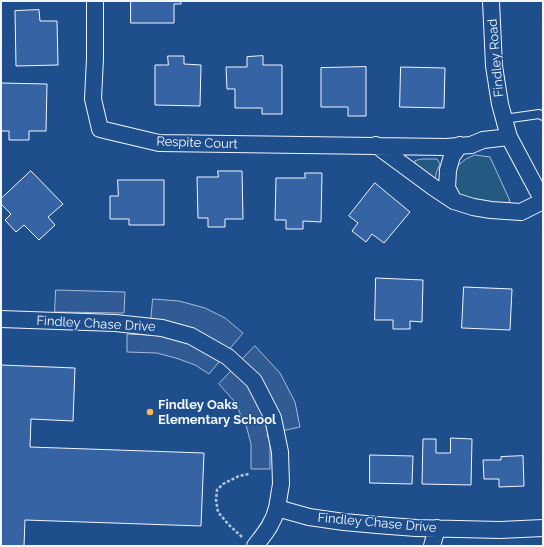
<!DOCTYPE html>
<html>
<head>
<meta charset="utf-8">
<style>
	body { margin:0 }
	#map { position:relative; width:544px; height:547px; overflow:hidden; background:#1f4e8c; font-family:Raleway,sans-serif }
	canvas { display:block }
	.frame { position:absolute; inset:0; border:2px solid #f2f6ff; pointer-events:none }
</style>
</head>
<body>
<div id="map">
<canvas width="544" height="547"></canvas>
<div class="frame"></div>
</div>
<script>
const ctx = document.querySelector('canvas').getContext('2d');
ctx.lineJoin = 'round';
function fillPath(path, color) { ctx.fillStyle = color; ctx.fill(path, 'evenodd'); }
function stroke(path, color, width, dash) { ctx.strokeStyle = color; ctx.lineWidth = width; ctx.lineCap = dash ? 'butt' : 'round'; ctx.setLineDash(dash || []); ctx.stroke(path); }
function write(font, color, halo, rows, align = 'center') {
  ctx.font = font + ' Raleway,sans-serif'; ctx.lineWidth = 3; ctx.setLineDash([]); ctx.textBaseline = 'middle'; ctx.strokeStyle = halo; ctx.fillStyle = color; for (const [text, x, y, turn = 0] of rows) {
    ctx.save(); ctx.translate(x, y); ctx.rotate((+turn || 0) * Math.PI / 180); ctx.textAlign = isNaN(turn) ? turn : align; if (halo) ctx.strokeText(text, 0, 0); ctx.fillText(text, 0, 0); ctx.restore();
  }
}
const green = new Path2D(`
	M475 155 490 157 510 201 502 206 458 197 453 182 456 167 466 159Z
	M422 159H437L440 164 436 173 435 183 414 171 415 161Z`);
const parking = new Path2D(`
	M56 290 125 292 124 313 55 312Z
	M153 299 179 301 205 308 225 318 243 333 209 374 195 365 179 359 157 353 127 352V334L149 335Z
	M255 346 280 373 295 402 300 427 267 434 270 443V469H251V444L246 425 234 401 219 384Z`);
const building = new Path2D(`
	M131 1H181V4H174V23H131Z
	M39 10 40 21H57L58 65 16 66 15 11Z
	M168 56H184V64L201 65 200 106 155 105V65H168Z
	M263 56V65H282V114H262V108H235V89H227L226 67H247V57Z
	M366 67V116H348V107H321V68Z
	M401 67 445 68 444 108 400 107Z
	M1 83 47 84 46 131H29V140H9V131H1Z
	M31 171 63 204 48 217 55 225 39 240 24 225 16 232 5 220 11 214 1 204V199Z
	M218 171H242L243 219H225V227H208V218H198L197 177H218Z
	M305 173H322L321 222 303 221V229H286V220H275L276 178H305Z
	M118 180H164V225H129V219H110V196H118Z
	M375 183 410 212 384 243 372 234 366 242 352 231 358 223 349 216Z
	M376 278 423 280 422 322 410 321V329H393V320H375Z
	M464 287 512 289 510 330 462 328Z
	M1 365 75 368 73 421 31 419 30 447 204 453 201 526 25 520 24 546H1Z
	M451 438 472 439 471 485 422 484 423 439H436V453H450Z
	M370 455 413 456 412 484 370 483Z
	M523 456 524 486 499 487V479H484L483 460H501V457Z`);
const path = new Path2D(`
	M242 537 228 524 218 512 216 500 217 490 223 484 239 476 249 474`);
const service = new Path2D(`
	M504 119 539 114 543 116`);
const minor = new Path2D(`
	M95 1V58L93 99 100 129 159 143 446 147 471 145 483 140 509 137
	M491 1 494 66 500 104 509 137 543 201
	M376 145 433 187 454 201 473 207 491 210 521 212 543 201
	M454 201 447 188 448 170 452 156 460 145
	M1 319 115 323 162 328 191 336 228 357 254 381 273 418 280 452 281 484 277 508 309 517 344 522 377 525 416 528 500 530 543 528
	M255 546C265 533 273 524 277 508
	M432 546 437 528`);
const markers = [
	[150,412,4,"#ffb74d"]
];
const streetNames = [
	["Findley Road",496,58,-95],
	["Respite Court",197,143,2],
	["Findley Chase Drive",96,324,3],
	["Findley Chase Drive",377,523,5]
];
const poiNames = [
	["Findley Oaks",158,405],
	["Elementary School",158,420]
];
fillPath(green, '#245a82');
stroke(green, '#a8bbd7', 1);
fillPath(parking, '#305b95');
stroke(parking, '#a8bbd7', 1);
fillPath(building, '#3563a3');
stroke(building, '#f2f6ff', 1);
stroke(service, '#f2f6ff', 10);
stroke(minor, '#f2f6ff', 18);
stroke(path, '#b3c4dc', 2.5, [3, 2]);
stroke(service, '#1f4e8c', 8);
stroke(minor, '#1f4e8c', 16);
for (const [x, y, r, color] of markers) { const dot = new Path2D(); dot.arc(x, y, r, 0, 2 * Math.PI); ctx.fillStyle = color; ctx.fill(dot); stroke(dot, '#1f4e8c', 1.5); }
write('13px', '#f2f6ff', '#1f4e8c', streetNames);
write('bold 13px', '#f2f6ff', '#1f4e8c', poiNames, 'left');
</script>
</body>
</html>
